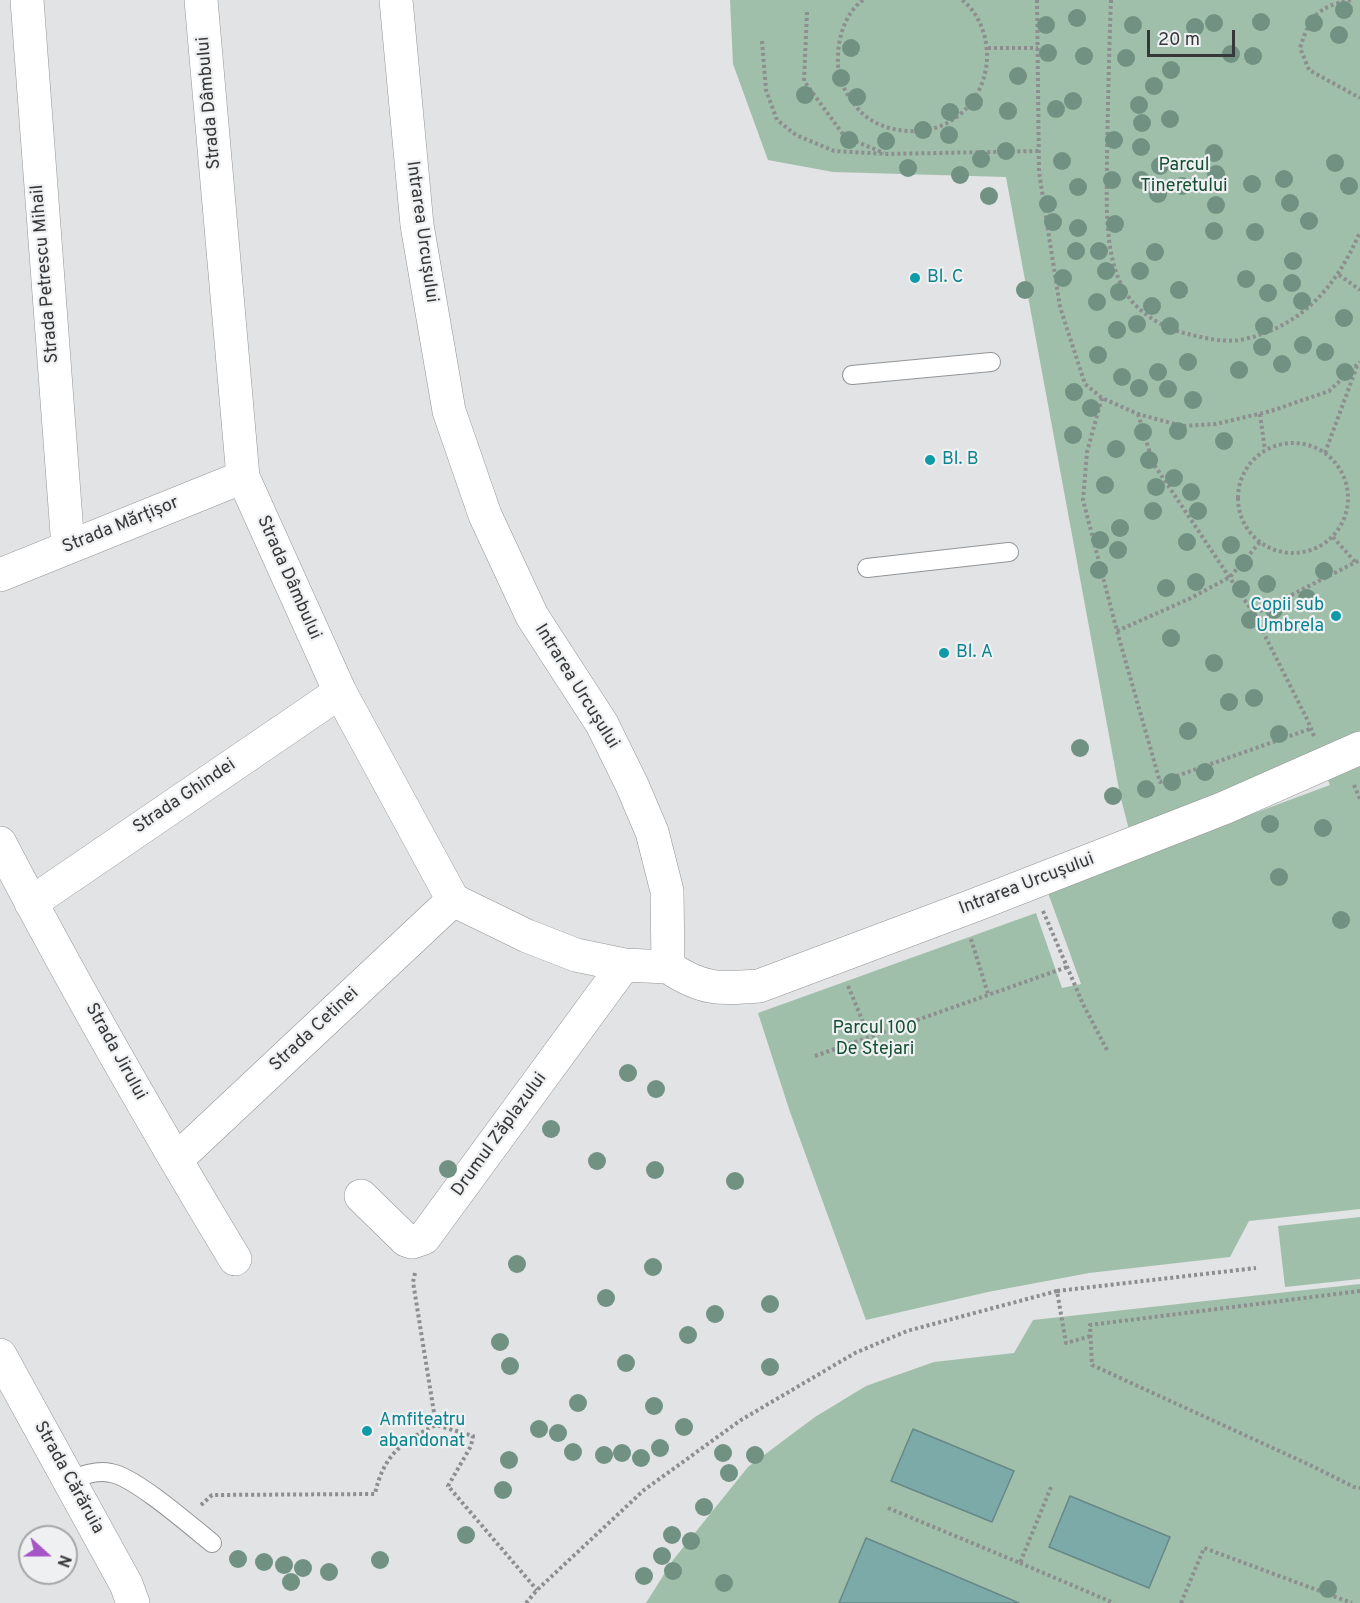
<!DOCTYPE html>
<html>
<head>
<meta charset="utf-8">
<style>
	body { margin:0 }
	#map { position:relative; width:1360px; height:1603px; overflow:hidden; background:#e1e3e5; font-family:Overpass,sans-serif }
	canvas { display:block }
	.north { position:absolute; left:18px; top:1525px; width:60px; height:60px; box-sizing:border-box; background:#eef0f2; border:2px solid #a4a6a8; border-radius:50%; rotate:111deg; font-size:16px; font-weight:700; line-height:24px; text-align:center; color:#363738 }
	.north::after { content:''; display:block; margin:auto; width:21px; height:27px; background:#a555c5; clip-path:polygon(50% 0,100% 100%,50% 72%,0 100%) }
	.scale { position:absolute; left:1147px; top:30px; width:88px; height:27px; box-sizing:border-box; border:3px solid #363738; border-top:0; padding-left:8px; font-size:18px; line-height:21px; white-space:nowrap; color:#363738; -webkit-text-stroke:4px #eef0f2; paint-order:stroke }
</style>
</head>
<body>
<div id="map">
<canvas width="1360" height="1603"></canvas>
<div class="north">N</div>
<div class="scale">20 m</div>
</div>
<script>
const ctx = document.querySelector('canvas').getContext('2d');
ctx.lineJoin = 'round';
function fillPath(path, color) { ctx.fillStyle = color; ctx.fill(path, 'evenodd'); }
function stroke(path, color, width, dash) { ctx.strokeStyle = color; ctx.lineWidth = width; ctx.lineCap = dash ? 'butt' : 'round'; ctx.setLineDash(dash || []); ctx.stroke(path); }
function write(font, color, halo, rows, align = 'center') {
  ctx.font = font + ' Overpass,sans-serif'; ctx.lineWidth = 4.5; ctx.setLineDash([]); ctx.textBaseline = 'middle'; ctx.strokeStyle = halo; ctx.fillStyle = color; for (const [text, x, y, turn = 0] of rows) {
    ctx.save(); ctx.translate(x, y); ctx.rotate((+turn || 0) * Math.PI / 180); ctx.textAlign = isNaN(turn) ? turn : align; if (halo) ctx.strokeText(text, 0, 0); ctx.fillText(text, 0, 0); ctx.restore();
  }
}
const green = new Path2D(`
	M730 0H1360V1209L1249 1221 1230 1257 1089 1273 988 1292 866 1320 790 1112 758 1013 1036 913 1062 988 1081 984 1047 890 1330 785 1325 773 1134 849 1120 795 1006 177 833 172 768 160 733 64Z
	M1360 1217V1279L1285 1287 1278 1226Z
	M1360 1284V1603H646L673 1560 748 1467 815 1417 866 1386 934 1362 1014 1353 1033 1320Z`);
const water = new Path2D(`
	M913 1429 1014 1471 992 1522 891 1481Z
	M1070 1496 1170 1537 1149 1588 1049 1547Z
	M866 1538 1019 1603H839Z`);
const path = new Path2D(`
	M863 0C843 15 837 42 838 65 839 83 848 97 859 110 869 121 884 128 899 130 956 140 999 88 984 34 980 21 973 8 962 0
	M1037 0 1039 172 1060 307 1085 384 1102 398 1138 414 1182 426 1216 424 1271 411 1329 391 1360 362
	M1111 0C1109 51 1108 103 1107 154 1107 195 1103 252 1123 288 1136 313 1164 329 1192 335 1209 339 1227 343 1245 339 1304 325 1337 285 1360 232
	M1351 0C1317 7 1310 16 1300 48L1309 70 1360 98
	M807 12 804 81 845 137 884 153
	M762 41 766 90 777 120 796 135 834 151 887 154 1039 151
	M988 48H1038
	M1339 275 1360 290
	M1102 398 1087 452 1083 500 1117 631 1160 782 1310 729
	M1138 414 1153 463 1254 614 1308 721 1314 736
	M1260 414 1265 450
	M1238 498a55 55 0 1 1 110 0a55 55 0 1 1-110 0Z
	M1325 453 1357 366
	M1333 537 1355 562
	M1254 614 1360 560
	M1117 631 1189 599 1230 577 1260 542
	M1354 785 1360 799
	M1043 911 1083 1004 1107 1050
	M971 939 988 994
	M848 986 869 1036
	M815 1056 1067 967
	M415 1273 413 1282 436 1425 473 1436 471 1446 448 1486 537 1590
	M1057 1291 1256 1268
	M1360 1291 1090 1325 1092 1365 1312 1466 1354 1487 1360 1488
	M201 1505 212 1495 375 1494C383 1456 402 1441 436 1425
	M888 1508 1020 1563 1051 1487
	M1020 1563 1114 1603
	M526 1603 537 1590 644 1490 741 1420 855 1353 907 1331 1057 1291 1066 1343 1091 1336
	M1181 1603 1204 1548 1352 1603`);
const lane = new Path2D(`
	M852 375 991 362
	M867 568 1009 552
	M69 1480C83 1475 97 1470 111 1473 135 1477 191 1526 212 1543`);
const street = new Path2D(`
	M27 0 68 547
	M201 0 243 477 340 692 453 900 527 936 576 955 624 965 668 967
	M396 0 417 225 449 411 485 515 532 616 602 724 632 785 652 832 667 891 668 967
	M0 843C73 984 153 1123 235 1259
	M31 903 340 692
	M668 967C703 990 718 989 759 986L975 905 1224 808 1360 748
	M176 1160 453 900
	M361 1196 406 1240 412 1242 424 1238 624 965
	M0 1355 126 1584 133 1603`);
const secondary = new Path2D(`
	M0 575 243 477`);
const trees = [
	[1344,10],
	[1077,18],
	[1261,22],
	[1214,23],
	[1314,23],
	[1046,25],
	[1133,25],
	[1195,27],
	[1339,35],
	[851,48],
	[1048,53],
	[1231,54],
	[1084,56],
	[1253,56],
	[1126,58],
	[1171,70],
	[1018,76],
	[841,78],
	[1154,86],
	[805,95],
	[857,97],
	[1073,101],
	[974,102],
	[1139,105],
	[1056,109],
	[1008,111],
	[950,112],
	[1170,119],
	[1142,123],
	[923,130],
	[949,135],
	[849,140],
	[1114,140],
	[886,141],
	[1141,147],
	[1006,151],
	[1214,153],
	[981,159],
	[1062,161],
	[1335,163],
	[1160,166],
	[908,168],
	[1216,174],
	[960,175],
	[1284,179],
	[1112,180],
	[1141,180],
	[1252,184],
	[1182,186],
	[1349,186],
	[1078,187],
	[1158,194],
	[989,196],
	[1290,203],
	[1048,204],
	[1216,205],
	[1309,221],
	[1053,222],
	[1115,224],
	[1078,228],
	[1214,231],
	[1255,232],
	[1076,251],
	[1099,251],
	[1155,252],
	[1293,261],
	[1106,271],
	[1140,271],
	[1063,278],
	[1246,279],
	[1292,283],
	[1025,290],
	[1179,290],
	[1119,292],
	[1268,293],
	[1302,301],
	[1097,302],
	[1152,306],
	[1344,318],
	[1137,324],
	[1170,326],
	[1264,326],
	[1117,330],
	[1303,345],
	[1262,347],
	[1325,352],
	[1098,355],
	[1188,362],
	[1282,364],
	[1239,370],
	[1158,372],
	[1345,372],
	[1122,377],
	[1139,388],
	[1168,389],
	[1074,392],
	[1193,400],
	[1091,408],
	[1178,431],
	[1143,432],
	[1073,435],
	[1224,441],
	[1116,449],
	[1149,460],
	[1174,478],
	[1105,485],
	[1156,487],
	[1191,492],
	[1153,511],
	[1198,511],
	[1120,528],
	[1100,540],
	[1187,542],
	[1231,545],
	[1118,550],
	[1244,563],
	[1099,570],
	[1324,571],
	[1196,582],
	[1267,584],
	[1166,588],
	[1241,589],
	[1307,598],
	[1274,610],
	[1250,620],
	[1171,638],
	[1214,663],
	[1254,698],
	[1229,702],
	[1188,731],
	[1279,734],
	[1080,748],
	[1205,772],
	[1172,782],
	[1146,789],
	[1113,796],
	[1270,824],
	[1323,828],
	[1279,877],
	[1341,920],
	[628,1073],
	[656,1089],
	[551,1129],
	[597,1161],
	[448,1169],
	[655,1170],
	[735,1181],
	[517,1264],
	[653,1267],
	[606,1298],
	[770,1304],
	[715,1314],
	[688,1335],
	[500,1342],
	[626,1363],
	[510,1366],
	[770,1367],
	[578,1403],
	[654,1406],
	[684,1427],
	[539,1429],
	[558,1433],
	[660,1448],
	[573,1452],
	[622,1453],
	[723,1453],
	[604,1455],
	[755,1455],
	[641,1458],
	[509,1460],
	[729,1473],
	[503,1490],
	[704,1507],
	[466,1535],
	[672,1535],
	[691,1541],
	[662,1556],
	[238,1559],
	[380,1560],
	[264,1562],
	[284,1565],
	[303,1568],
	[673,1571],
	[329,1572],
	[644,1576],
	[291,1582],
	[724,1583],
	[1328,1589]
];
const markers = [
	[915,278,6,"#0f9aa8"],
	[930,460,6,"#0f9aa8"],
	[1336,616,6,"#0f9aa8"],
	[944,653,6,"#0f9aa8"],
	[367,1431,6,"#0f9aa8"]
];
const streetNames = [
	["Strada Dâmbului",210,103,-95],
	["Intrarea Urcușului",421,232,82],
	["Strada Petrescu Mihail",46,274,-95],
	["Strada Mărțișor",121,526,-22],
	["Strada Dâmbului",288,578,66],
	["Intrarea Urcușului",576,687,58],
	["Strada Ghindei",185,797,-34],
	["Intrarea Urcușului",1027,885,-21],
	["Strada Cetinei",315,1030,-43],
	["Strada Jirului",115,1052,61],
	["Drumul Zăplazului",500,1135,-54],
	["Strada Cărăruia",68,1478,61]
];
const parkNames = [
	["Parcul",1184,166],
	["Tineretului",1184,187],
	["Parcul 100",875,1029],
	["De Stejari",875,1050]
];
const cultureNames = [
	["Bl. C",927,278],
	["Bl. B",942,460],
	["Copii sub",1324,606,"right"],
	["Umbrela",1324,627,"right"],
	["Bl. A",956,653],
	["Amfiteatru",379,1421],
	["abandonat",379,1442]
];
fillPath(green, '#a0bfaa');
fillPath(water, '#7caaa9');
stroke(water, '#678887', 1.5);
stroke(lane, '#929496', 20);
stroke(street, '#929496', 34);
stroke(secondary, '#929496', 34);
stroke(path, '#8c8e8f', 4, [3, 3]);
stroke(lane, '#fff', 18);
stroke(street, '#fff', 33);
stroke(secondary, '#fff', 33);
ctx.fillStyle = '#719282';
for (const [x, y] of trees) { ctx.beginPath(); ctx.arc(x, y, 9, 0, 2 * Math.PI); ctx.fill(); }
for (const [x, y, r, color] of markers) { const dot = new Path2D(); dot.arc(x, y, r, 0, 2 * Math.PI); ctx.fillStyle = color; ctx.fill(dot); stroke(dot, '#eef0f2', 2); }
write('18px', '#363738', '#eef0f2', streetNames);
write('18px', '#154f31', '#eef0f2', parkNames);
write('18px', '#0d838f', '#eef0f2', cultureNames, 'left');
</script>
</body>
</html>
